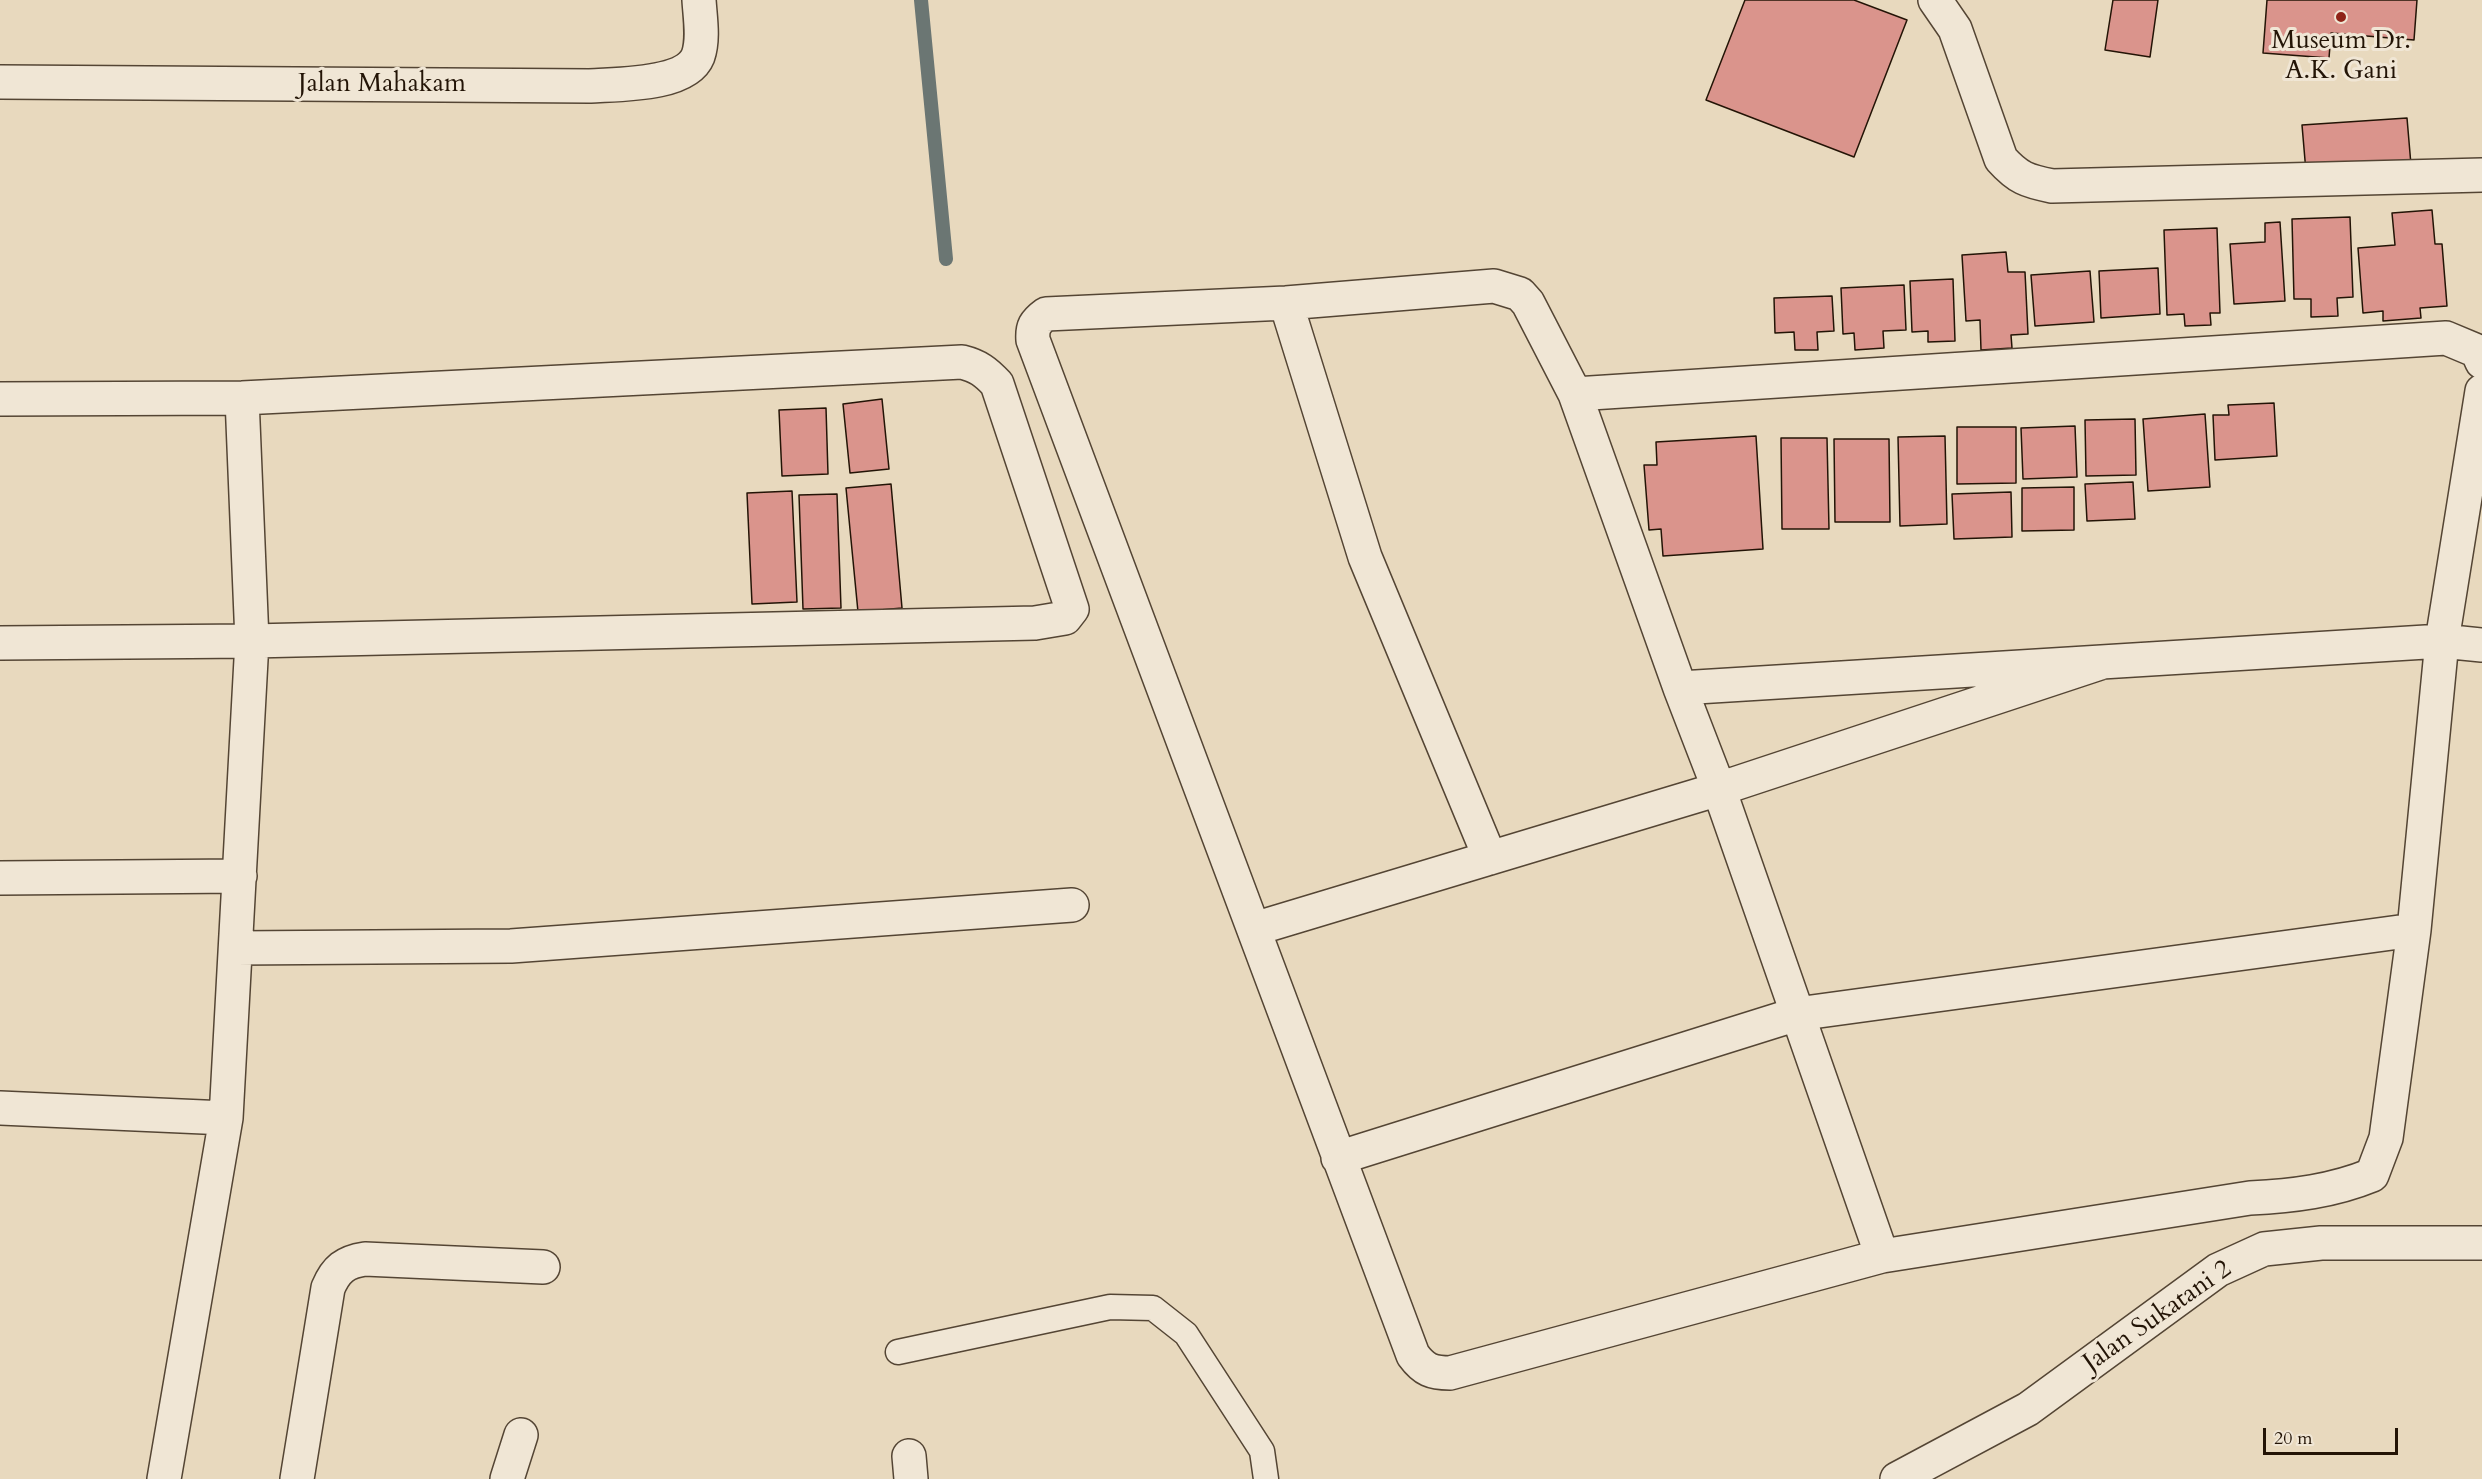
<!DOCTYPE html>
<html>
<head>
<meta charset="utf-8">
<style>
	body { margin:0 }
	#map { position:relative; width:2482px; height:1479px; overflow:hidden; background:#e8d9be; font-family:Cardo,serif }
	canvas { display:block }
	.scale { position:absolute; left:2263px; top:1428px; width:135px; height:27px; box-sizing:border-box; border:3px solid #231406; border-top:0; padding-left:8px; font-size:18px; line-height:21px; white-space:nowrap; color:#231406; -webkit-text-stroke:4px #f0e6d5; paint-order:stroke }
</style>
</head>
<body>
<div id="map">
<canvas width="2482" height="1479"></canvas>
<div class="scale">20 m</div>
</div>
<script>
const ctx = document.querySelector('canvas').getContext('2d');
ctx.lineJoin = 'round';
function stroke(path, color, width, dash) { ctx.strokeStyle = color; ctx.lineWidth = width; ctx.lineCap = dash ? 'butt' : 'round'; ctx.setLineDash(dash || []); ctx.stroke(path); }
function fillPath(path, color) { ctx.fillStyle = color; ctx.fill(path, 'evenodd'); }
function write(font, color, halo, rows, align = 'center') {
  ctx.font = font + ' Cardo,serif'; ctx.lineWidth = 6; ctx.setLineDash([]); ctx.textBaseline = 'middle'; ctx.strokeStyle = halo; ctx.fillStyle = color; for (const [text, x, y, turn = 0] of rows) {
    ctx.save(); ctx.translate(x, y); ctx.rotate((+turn || 0) * Math.PI / 180); ctx.textAlign = isNaN(turn) ? turn : align; if (halo) ctx.strokeText(text, 0, 0); ctx.fillText(text, 0, 0); ctx.restore();
  }
}
const stream = new Path2D(`
	M921 0 946 259`);
const building = new Path2D(`
	M1745 0H1854L1907 20 1854 157 1706 100Z
	M2113 0H2158L2150 57 2105 50Z
	M2267 0H2417L2414 40 2331 33 2329 58 2263 53Z
	M2407 118 2411 165 2306 172 2302 125Z
	M2432 210 2435 244H2442L2447 306 2420 308 2421 318 2383 321V311L2363 313 2358 248 2395 245 2392 213Z
	M2350 217 2353 297 2337 298 2338 316 2311 317V299H2294L2292 219Z
	M2280 222 2285 301 2234 304 2230 244 2265 242V223Z
	M2217 228 2220 313H2210L2211 325 2185 326 2184 314 2167 315 2164 230Z
	M2006 252 2008 272H2025L2028 334 2011 335 2012 348 1981 350 1980 320 1966 321 1962 255Z
	M2158 268 2160 314 2101 318 2099 271Z
	M2090 271 2094 322 2035 326 2031 275Z
	M1953 279 1955 341 1928 342V331L1912 332 1910 281Z
	M1904 285 1906 330 1883 331 1884 348 1855 350 1854 333 1843 334 1841 288Z
	M1832 296 1834 331 1817 332 1818 350H1795L1794 332 1775 333 1774 298Z
	M882 399 889 469 850 473 843 404Z
	M2274 403 2277 456 2215 460 2213 415H2229L2228 405Z
	M826 408 828 474 782 476 779 410Z
	M2205 414 2210 487 2148 491 2143 419Z
	M2135 419 2136 475 2086 476 2085 420Z
	M2075 426 2077 477 2023 479 2021 428Z
	M1957 427H2016V483L1957 484Z
	M1756 436 1763 549 1663 556 1661 529 1649 530 1644 465H1657L1656 442Z
	M1945 436 1947 524 1900 526 1898 437Z
	M1781 438H1827L1829 529H1782Z
	M1834 439H1889L1890 522H1835Z
	M2133 482 2135 519 2087 521 2085 484Z
	M891 484 902 608 858 612 846 488Z
	M2074 487V530L2022 531V488Z
	M792 491 797 602 752 604 747 493Z
	M2011 492 2012 537 1954 539 1952 494Z
	M837 494 841 608 803 609 799 495Z`);
const service = new Path2D(`
	M898 1352 1110 1307 1153 1308 1186 1334 1262 1451 1266 1479`);
const minor = new Path2D(`
	M1935 0 1955 29 2001 159C2018 178 2027 181 2052 186L2482 175
	M0 82 590 86C617 84 686 86 698 56 704 39 700 17 699 0
	M1494 286 1520 294 1528 303 1575 394 1680 688 1719 789 1882 1256 1450 1373C1432 1373 1424 1370 1413 1355L1033 340C1032 327 1035 322 1046 314L1286 303Z
	M1286 303 1365 557 1490 858
	M1575 394 2446 338 2477 351 2482 362
	M0 399 242 398 962 362C978 366 986 372 997 384L1072 609 1065 618 1035 623 252 641 0 643
	M1680 688 2442 641 2482 645
	M0 878 240 876
	M1254 929 1719 789 2103 662
	M236 948 511 946 1072 905
	M0 1108 226 1118
	M1338 1158 1797 1014 2414 930
	M1882 1256 2250 1198C2293 1196 2333 1191 2372 1175L2386 1138 2414 930 2442 641 2482 391
	M909 1456 911 1479
	M164 1479 226 1118 252 641 242 398
	M297 1479 328 1288C336 1269 345 1262 365 1259L543 1267
	M507 1479 521 1435`);
const tertiary = new Path2D(`
	M1897 1479 2028 1409 2218 1270 2264 1249 2321 1243H2482`);
const markers = [
	[2341,17,6,"#8f2418"]
];
const poiNames = [
	["Museum Dr.",2341,42],
	["A.K. Gani",2341,72]
];
const streetNames = [
	["Jalan Mahakam",382,85],
	["Jalan Sukatani 2",2158,1317,-35]
];
stroke(stream, '#6b7673', 14);
fillPath(building, '#da948c');
stroke(building, '#231406', 1.5);
stroke(service, '#544534', 27);
stroke(minor, '#544534', 36);
stroke(tertiary, '#544534', 36);
stroke(service, '#f0e6d5', 24);
stroke(minor, '#f0e6d5', 33);
stroke(tertiary, '#f0e6d5', 33);
for (const [x, y, r, color] of markers) { const dot = new Path2D(); dot.arc(x, y, r, 0, 2 * Math.PI); ctx.fillStyle = color; ctx.fill(dot); stroke(dot, '#f0e6d5', 2); }
write('26px', '#231406', '#f0e6d5', poiNames);
write('26px', '#231406', '#f0e6d5', streetNames);
</script>
</body>
</html>
